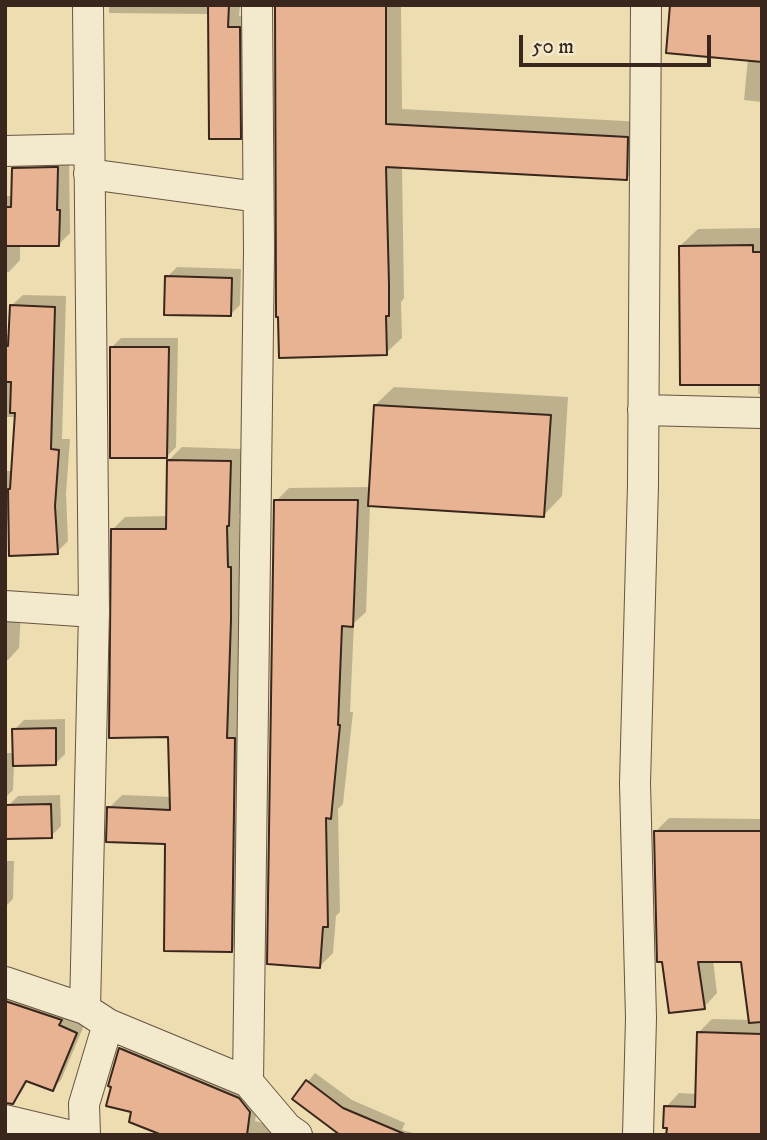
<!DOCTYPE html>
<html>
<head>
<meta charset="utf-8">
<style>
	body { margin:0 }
	#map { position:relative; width:767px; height:1140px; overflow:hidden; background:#edddb1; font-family:"IM FELL DW Pica",serif }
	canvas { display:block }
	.frame { position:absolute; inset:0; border:7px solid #39261c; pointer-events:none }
	.scale { position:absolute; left:519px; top:35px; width:192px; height:32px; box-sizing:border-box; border:4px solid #39261c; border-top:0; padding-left:9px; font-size:21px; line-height:24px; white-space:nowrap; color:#39261c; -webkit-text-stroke:5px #f3e9cc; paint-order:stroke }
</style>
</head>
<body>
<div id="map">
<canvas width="767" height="1140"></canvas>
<div class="frame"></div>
<div class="scale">50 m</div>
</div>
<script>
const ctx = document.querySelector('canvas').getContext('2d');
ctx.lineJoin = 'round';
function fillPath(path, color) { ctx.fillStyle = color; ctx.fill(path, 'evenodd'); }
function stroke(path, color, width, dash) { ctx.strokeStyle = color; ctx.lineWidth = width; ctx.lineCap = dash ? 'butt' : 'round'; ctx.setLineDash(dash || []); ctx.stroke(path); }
const shadow = new Path2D(`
	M109 5H240L239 16 251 15 252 125 240 137 209 14 109 13Z
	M276 5H401L402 109 643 122V163L627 178 402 166 404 298 401 302 402 338 386 353Z
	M762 5V102L744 100 748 59Z
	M69 157 70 233 58 245 20 244V260L9 272H5V196H13V169L25 158Z
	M762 228V394H758V383L680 246 698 229Z
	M177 267 241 269 240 305 230 315 167 277Z
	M23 295 66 296 62 439H70L66 494 68 541 57 552 9 521H5V471H13L17 417H5V335H10L11 306Z
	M121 338H178L176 447 166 457 112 347Z
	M394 387 568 397 562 496 544 515 370 505 366 612 354 623 350 712H353L343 804 338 809 340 912 336 916 333 953 320 966 276 501 289 488 371 487 375 405Z
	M182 447 243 449 242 511 239 514 240 555H243L245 937 232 950 166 843 109 808 122 795 172 797 170 736 112 530 125 517 168 516 169 460Z
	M5 612 21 613 19 648 8 660 5 659Z
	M65 719V754L55 764H14L13 790 5 798V753H14V730L24 720Z
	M60 795 61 826 51 836 8 806 18 796Z
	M669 818 762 819V1128L669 1126 666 1107 679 1093 697 1094 699 1032 712 1019 751 1020 742 960H713L717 993 704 1007 655 832Z
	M5 861H14L13 899 5 907Z
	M5 988 85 1023 61 1080 52 1089 28 1080 21 1093 12 1102H5Z
	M129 1040 258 1103 255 1121 278 1127 288 1135H154L157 1131 133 1111 110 1085 121 1049Z
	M315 1073 352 1100 405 1123 402 1130 421 1135H343L294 1098Z`);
const building = new Path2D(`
	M208 5H229L228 27H240L241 139H209Z
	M275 5H386V124L628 137 627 180 386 167 389 284V316H386L387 355 279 358 278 317H276Z
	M670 5H762V62L666 53Z
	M56 167H58L57 210H60L59 246H5V207H11L12 168Z
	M753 245V252H762V385H680L679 246Z
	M165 276 232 278 231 316 164 315Z
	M10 305 55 307 51 449 59 450 55 506 58 554 9 556 8 489H10L15 413H10L11 382H5V346H8Z
	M110 347H169L167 458H110Z
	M374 405 551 415 544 517 368 506Z
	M167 460 231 461 229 526H227L228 567H231V620L227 738H235L232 952 164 951 165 844 106 842 107 807 170 810 168 737 109 738 111 529H166Z
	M274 500H358L353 627 342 626 338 725H340L331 819 326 818 328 927H323L320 968 267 964Z
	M56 728V765L13 766 12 729Z
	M51 804 52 838 5 839V805Z
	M654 831H762V1022L749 1023 741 962H698L705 1009 669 1013 662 962H657Z
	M5 1001 62 1020 59 1025 77 1033 53 1091 26 1081 13 1104 5 1103Z
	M697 1032 762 1034V1135H666L667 1128H663L664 1106 695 1107Z
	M119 1048 239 1098 250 1112 247 1135H162L129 1122 131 1112 106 1106 111 1087 108 1086Z
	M306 1080 343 1108 407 1135H340L292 1099Z`);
const minor = new Path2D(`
	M5 151 89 149
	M89 174 258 197
	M643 410 762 413
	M5 606 94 612
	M5 982 85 1009 108 1024 248 1082 287 1128 297 1135
	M85 1009 94 612 88 5
	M248 1082 259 252 257 5
	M5 1120 68 1135
	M85 1135 84 1104 108 1024
	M638 1135 641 1018 635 783 643 485 646 5`);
fillPath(shadow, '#0003');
fillPath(building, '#e8b393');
stroke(building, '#39261c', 2);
stroke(minor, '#665441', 32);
stroke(minor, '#f3e9cc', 30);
</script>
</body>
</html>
